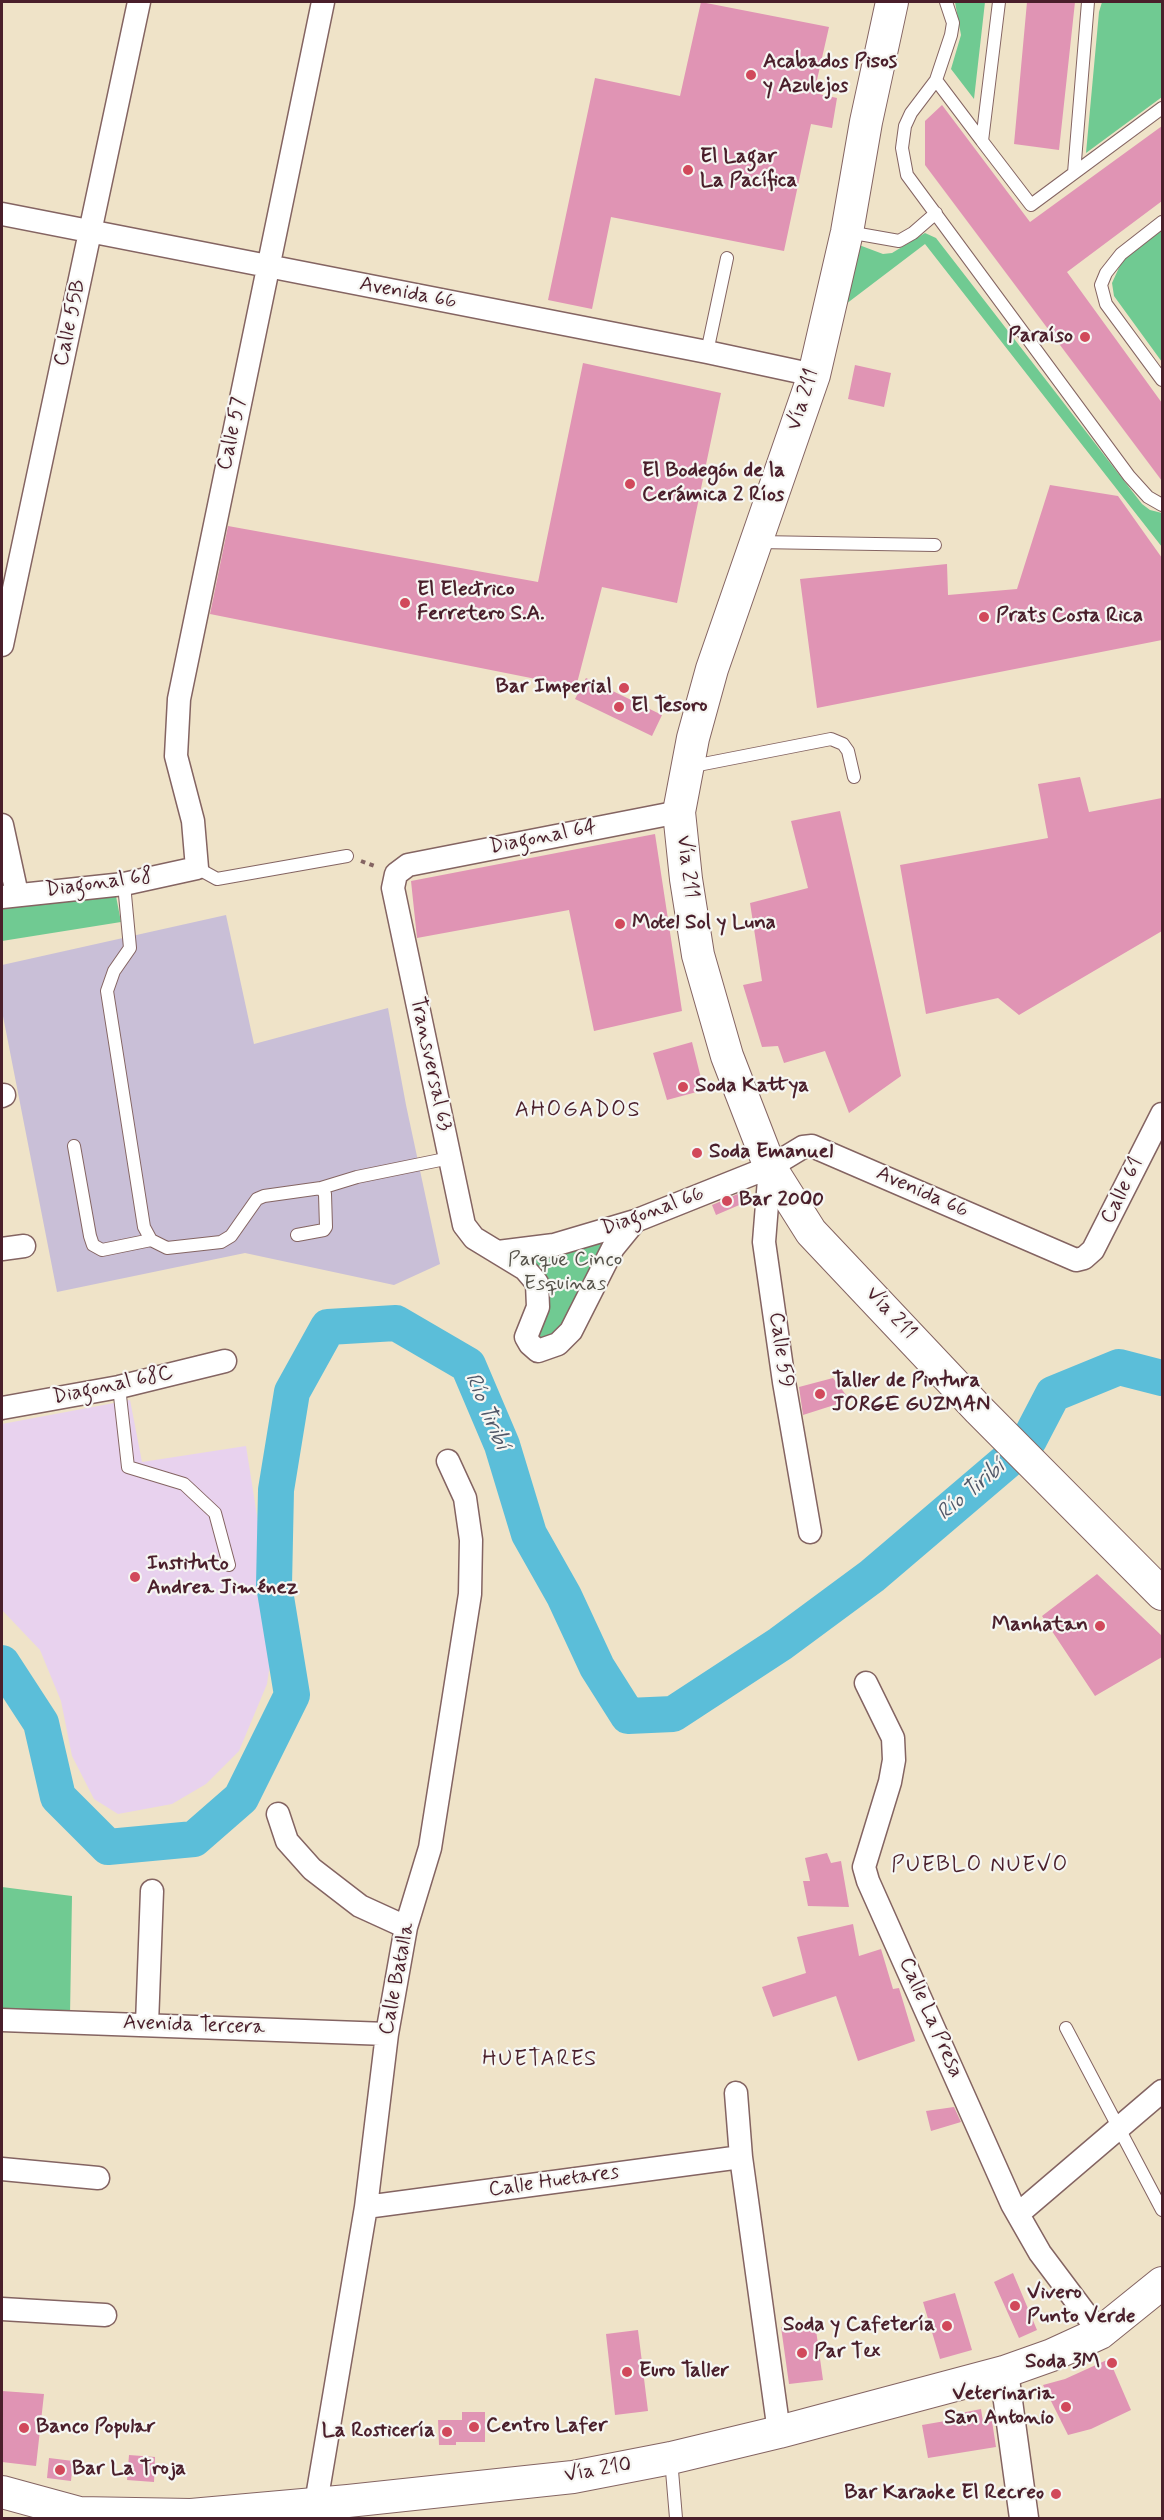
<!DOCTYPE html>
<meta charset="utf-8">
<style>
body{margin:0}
#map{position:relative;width:1164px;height:2520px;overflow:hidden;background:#efe3c8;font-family:Mynerve,sans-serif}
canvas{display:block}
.frame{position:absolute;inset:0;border:3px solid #4a1f2b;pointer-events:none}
</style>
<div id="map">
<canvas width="1164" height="2520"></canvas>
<div class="frame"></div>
</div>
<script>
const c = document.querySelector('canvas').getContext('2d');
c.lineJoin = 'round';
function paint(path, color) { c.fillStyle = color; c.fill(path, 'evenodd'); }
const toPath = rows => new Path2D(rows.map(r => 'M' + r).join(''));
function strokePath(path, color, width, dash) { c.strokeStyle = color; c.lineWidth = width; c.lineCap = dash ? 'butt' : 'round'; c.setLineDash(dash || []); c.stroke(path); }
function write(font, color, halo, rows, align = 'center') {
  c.font = font + ' Mynerve,sans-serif'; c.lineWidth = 4.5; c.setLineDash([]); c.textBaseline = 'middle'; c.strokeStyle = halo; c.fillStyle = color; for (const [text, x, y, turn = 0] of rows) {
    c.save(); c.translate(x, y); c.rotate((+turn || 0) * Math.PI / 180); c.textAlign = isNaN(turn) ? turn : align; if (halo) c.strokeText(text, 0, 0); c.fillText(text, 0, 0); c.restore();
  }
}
paint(toPath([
 [130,1400,142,1462,246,1446,275,1630,267,1684,239,1751,206,1784,172,1804,118,1814,94,1799,72,1756,61,1701,40,1650,2,1610,2,1424]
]), '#e8d2ee');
paint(toPath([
 [226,915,254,1044,388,1008,406,1105,440,1264,394,1285,245,1253,57,1292,2,1011,2,965]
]), '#c9bfd7');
paint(toPath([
 [955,2,985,2,974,99,951,69,961,35],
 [1102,2,1162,2,1162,97,1086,153,1099,12],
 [1162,230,1162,362,1114,296,1112,283,1122,261],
 [925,233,936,238,1142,504,1150,510,1162,513,1162,547,925,244,846,304,859,245,883,254,892,253],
 [115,891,121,922,2,941,2,909],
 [615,1233,567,1329,538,1346,526,1257],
 [2,1887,72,1896,70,2016,2,2010]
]), '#70ca92');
strokePath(toPath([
 [1029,1440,1053,1394,1119,1367,1162,1378],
 [2,1663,41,1723,58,1797,108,1847,194,1839,241,1798,292,1695,274,1585,276,1490,292,1392,328,1327,396,1323,468,1365,502,1445,529,1534,564,1596,597,1667,628,1716,673,1714,780,1644,872,1576,1014,1455]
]), '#5bbed9', 36);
paint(toPath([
 [701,2,829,27,814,93,837,98,832,128,811,124,784,251,611,217,592,309,548,300,595,78,680,96],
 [1027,2,1075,2,1059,150,1014,144],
 [942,105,1030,222,1162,126,1162,201,1067,272,1162,403,1162,481,925,165,925,121],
 [583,363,721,393,677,603,602,587,576,687,210,614,228,526,538,582],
 [855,365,891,373,884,407,848,399],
 [1050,485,1118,496,1162,558,1162,640,817,708,800,579,947,564,948,595,1017,589],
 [586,678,662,715,652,736,575,699],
 [1080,777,1089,812,1162,798,1162,931,1019,1015,998,998,926,1014,900,865,1048,838,1038,784],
 [840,811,901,1076,849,1113,825,1051,784,1063,778,1046,762,1047,743,985,762,981,750,903,808,888,791,821],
 [655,834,682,1011,594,1031,569,910,417,938,411,881],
 [692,1042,704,1090,667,1100,653,1053],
 [740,1193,744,1203,716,1215,712,1205],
 [833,1378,850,1400,803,1415,799,1387],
 [1097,1574,1162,1636,1162,1657,1095,1696,1042,1616],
 [827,1853,831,1863,841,1861,849,1907,808,1906,803,1881,810,1881,805,1858],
 [853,1924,859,1956,881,1949,893,1989,899,1988,915,2041,858,2061,836,1996,773,2017,762,1987,806,1973,797,1937],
 [954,2107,961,2122,931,2131,926,2111],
 [1013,2273,1037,2330,1019,2338,994,2282],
 [955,2293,972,2350,940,2359,923,2302],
 [815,2323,823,2380,789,2384,781,2327],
 [638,2330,648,2411,615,2415,606,2334],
 [1109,2359,1131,2410,1091,2429,1068,2435,1043,2385,1065,2379],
 [2,2391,44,2394,36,2466,2,2462],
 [981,2409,983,2422,992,2421,996,2447,928,2458,922,2425,951,2420,951,2415],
 [462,2412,485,2412,485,2442,456,2442,456,2445,439,2445,438,2420,462,2420],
 [129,2455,155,2457,154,2482,127,2480],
 [49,2458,73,2461,71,2481,47,2478]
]), '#e094b4');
const service = toPath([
 [946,2,953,23,951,35,936,80,911,113,905,126,902,148,907,175,1129,476,1148,497,1162,505],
 [999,2,982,141,1031,205,1162,108],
 [936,80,982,141],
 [1074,173,1088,2],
 [1162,222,1121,254,1106,273,1101,285,1106,304,1162,380],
 [848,232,899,241,913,233,936,213],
 [707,352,727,258],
 [758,542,935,545],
 [688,767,831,739,843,744,848,751,854,777],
 [197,868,217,879,347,856],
 [124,884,130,948,114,971,107,991,144,1227,151,1240,167,1248,221,1242,231,1236,257,1199,264,1196,321,1188,325,1194,326,1227,324,1230,297,1235],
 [74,1146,90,1236,93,1245,102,1250,151,1240],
 [321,1188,357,1177,450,1158],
 [119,1387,128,1467,184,1484,215,1513,229,1565],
 [1066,2028,1162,2210],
 [671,2459,676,2518]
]);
const minor = toPath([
 [2,214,707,352,814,375],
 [2,645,139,2],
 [2,825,17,894],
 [2,897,124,884,197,868,193,821,176,756,179,699,323,2],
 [2,1096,4,1095],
 [770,1167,764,1242,784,1382,810,1532],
 [635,1221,613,1248,571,1331,558,1344,538,1351,530,1344,526,1337,538,1307,537,1283,525,1269,474,1238,464,1225,393,888,396,874,408,865,679,812],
 [2,1249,24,1246],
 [498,1252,554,1245,635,1221,770,1167,803,1147,812,1146,1076,1260,1084,1258,1093,1250,1162,1114],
 [2,1408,119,1387,225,1361],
 [866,1683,893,1738,894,1760,890,1782,864,1867,868,1881,1012,2204,1040,2253,1100,2333],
 [278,1814,287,1841,312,1869,360,1906,406,1927],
 [2,2020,387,2034],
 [147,2024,152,1891],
 [736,2093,741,2157,779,2432],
 [2,2169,98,2178],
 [366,2207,741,2157],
 [1018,2214,1162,2091],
 [2,2309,105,2315],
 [316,2503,366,2207,387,2034,406,1927,430,1848,470,1594,471,1540,465,1498,448,1461]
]);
const tertiary = toPath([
 [1004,2372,1024,2518]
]);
const secondary = toPath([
 [892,2,866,122,847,232,814,375,712,669,693,738,679,812,686,879,698,955,727,1056,770,1167,811,1232,979,1410,1162,1594],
 [2,2492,79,2513,191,2515,348,2501,573,2477,671,2458,779,2432,1004,2372,1052,2355,1100,2333,1162,2283]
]);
strokePath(service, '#846462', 14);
strokePath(minor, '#846462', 25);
strokePath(tertiary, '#846462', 31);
strokePath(secondary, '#846462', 34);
strokePath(toPath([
 [361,861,377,867]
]), '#846462', 4, [4.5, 4.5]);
strokePath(service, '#fff', 12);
strokePath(minor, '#fff', 22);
strokePath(tertiary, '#fff', 28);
strokePath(secondary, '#fff', 32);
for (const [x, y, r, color] of [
 [751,75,6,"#d1495b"],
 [688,170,6,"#d1495b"],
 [1085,337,6,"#d1495b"],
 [630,484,6,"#d1495b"],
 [405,603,6,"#d1495b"],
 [984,617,6,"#d1495b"],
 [624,688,6,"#d1495b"],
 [619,707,6,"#d1495b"],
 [620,924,6,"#d1495b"],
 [683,1087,6,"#d1495b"],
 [697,1153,6,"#d1495b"],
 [727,1201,6,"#d1495b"],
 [820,1394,6,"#d1495b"],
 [135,1577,6,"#d1495b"],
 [1100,1626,6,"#d1495b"],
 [1015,2306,6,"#d1495b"],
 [947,2326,6,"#d1495b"],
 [802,2353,6,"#d1495b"],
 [1112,2363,6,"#d1495b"],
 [627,2372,6,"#d1495b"],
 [1066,2407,6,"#d1495b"],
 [474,2427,6,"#d1495b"],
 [24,2428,6,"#d1495b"],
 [447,2432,6,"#d1495b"],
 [60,2470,6,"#d1495b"],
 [1056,2494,6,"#d1495b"]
]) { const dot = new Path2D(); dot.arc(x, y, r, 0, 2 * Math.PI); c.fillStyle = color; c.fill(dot); strokePath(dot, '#f6f6f2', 2); }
write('bold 21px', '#4a1f2b', '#f6f6f2', [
 ["Acabados Pisos",763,63],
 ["y Azulejos",763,87],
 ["El Lagar",700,158],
 ["La Pacífica",700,182],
 ["Paraíso",1073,337,"right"],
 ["El Bodegón de la",642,472],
 ["Cerámica 2 Ríos",642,496],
 ["El Electrico",417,591],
 ["Ferretero S.A.",417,615],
 ["Prats Costa Rica",996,617],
 ["Bar Imperial",612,688,"right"],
 ["El Tesoro",631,707],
 ["Motel Sol y Luna",632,924],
 ["Soda Kattya",695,1087],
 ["Soda Emanuel",709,1153],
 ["Bar 2000",739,1201],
 ["Taller de Pintura",832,1382],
 ["JORGE GUZMAN",832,1406],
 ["Instituto",147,1565],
 ["Andrea Jiménez",147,1589],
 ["Manhatan",1088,1626,"right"],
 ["Vivero",1027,2294],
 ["Punto Verde",1027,2318],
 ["Soda y Cafetería",935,2326,"right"],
 ["Par Tex",814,2353],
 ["Soda 3M",1100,2363,"right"],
 ["Euro Taller",639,2372],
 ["Veterinaria",1054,2395,"right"],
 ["San Antonio",1054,2419,"right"],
 ["Centro Lafer",486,2427],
 ["Banco Popular",36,2428],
 ["La Rosticería",435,2432,"right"],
 ["Bar La Troja",72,2470],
 ["Bar Karaoke El Recreo",1044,2494,"right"]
], 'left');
write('21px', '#4a1f2b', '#f6f6f2', [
 ["Avenida 66",408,294,11],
 ["Calle 55B",71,323,-78],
 ["Vía 211",804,400,-72],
 ["Calle 57",233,434,-78],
 ["Diagonal 64",543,838,-11],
 ["Vía 211",686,867,83],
 ["Diagonal 68",99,884,-8],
 ["Transversal 63",430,1064,78],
 ["Calle 61",1123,1191,-64],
 ["Avenida 66",922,1193,24],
 ["Diagonal 66",653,1212,-20],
 ["Vía 211",890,1314,47],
 ["Calle 59",780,1350,82],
 ["Diagonal 68C",113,1386,-12],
 ["Calle Batalla",398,1979,-79],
 ["Calle La Presa",930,2018,66],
 ["Avenida Tercera",194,2026,2],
 ["Calle Huetares",554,2182,-8],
 ["Vía 210",598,2471,-10]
]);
write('21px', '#55524a', '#f6f6f2', [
 ["Parque Cinco",565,1261],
 ["Esquinas",565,1285]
]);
c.letterSpacing = '1.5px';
write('22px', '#4a1f2b', '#f6f6f2', [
 ["AHOGADOS",578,1111],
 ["PUEBLO NUEVO",980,1866],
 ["HUETARES",540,2060]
]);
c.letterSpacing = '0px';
write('italic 22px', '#505768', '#f6f6f2', [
 ["Río Tiribí",486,1412,67],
 ["Río Tiribí",972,1491,-40]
]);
</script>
